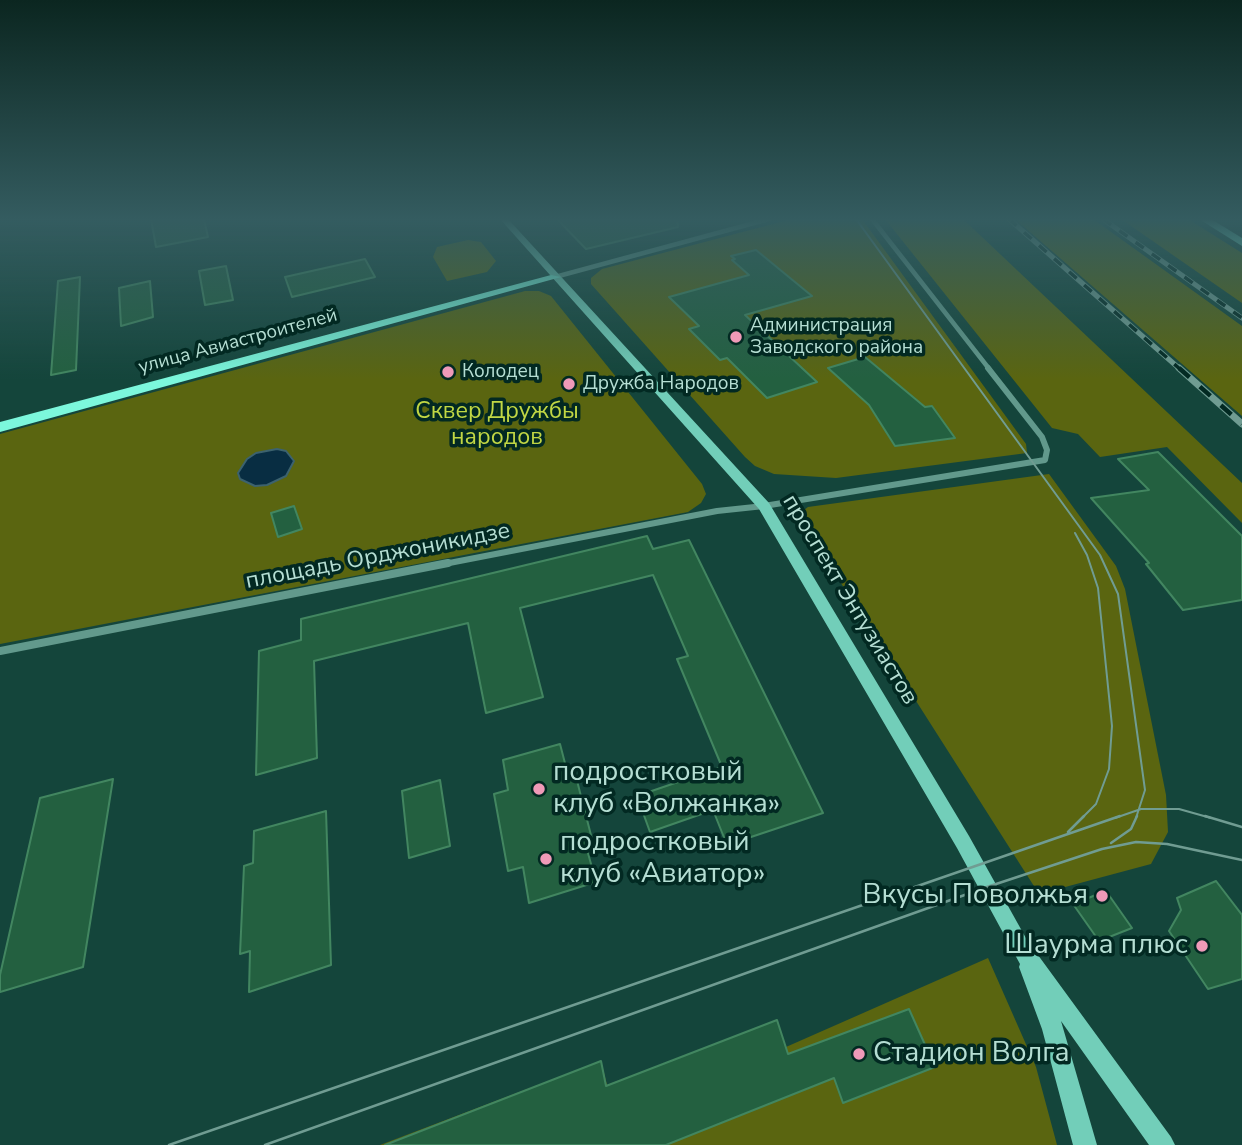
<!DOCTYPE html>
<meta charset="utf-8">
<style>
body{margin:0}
canvas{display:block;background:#14453b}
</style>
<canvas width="1242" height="1145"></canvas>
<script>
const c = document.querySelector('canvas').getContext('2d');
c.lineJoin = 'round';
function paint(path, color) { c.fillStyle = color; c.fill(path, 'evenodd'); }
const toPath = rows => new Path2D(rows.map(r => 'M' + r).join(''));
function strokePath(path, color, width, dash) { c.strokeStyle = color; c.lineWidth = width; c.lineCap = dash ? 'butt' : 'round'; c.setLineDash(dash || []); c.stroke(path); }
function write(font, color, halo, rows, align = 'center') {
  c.font = font + ' "Nunito Sans",sans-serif'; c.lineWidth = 7; c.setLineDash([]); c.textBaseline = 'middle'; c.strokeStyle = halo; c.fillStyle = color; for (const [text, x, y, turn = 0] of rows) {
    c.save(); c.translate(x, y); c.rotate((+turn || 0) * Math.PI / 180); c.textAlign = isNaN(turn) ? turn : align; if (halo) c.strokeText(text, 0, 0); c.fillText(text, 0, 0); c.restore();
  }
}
paint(toPath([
 [792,219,862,219,1026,444,1027,453,836,478,774,474,755,466,745,457,591,284,591,278,602,269],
 [885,219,963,219,1242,483,1242,523,1167,447,1100,457,1078,434,1052,428],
 [1015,219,1093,219,1242,326,1242,416],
 [1121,219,1188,219,1242,253,1242,303],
 [468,240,481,242,496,261,487,272,447,281,433,257,437,247],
 [525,291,539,291,551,296,702,484,706,494,701,503,688,512,0,644,0,434],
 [1049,474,1116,566,1125,589,1166,795,1168,832,1151,864,1039,894,804,525,800,513,808,507],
 [988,958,1036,1067,1057,1145,380,1145,601,1061,607,1085,777,1020,786,1047]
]), '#5a6510');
const water = toPath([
 [277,449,286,451,294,461,286,476,267,485,255,486,240,479,238,473,247,459,256,453,277,449]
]);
paint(water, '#082d42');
strokePath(water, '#3c626e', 2);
const building = toPath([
 [151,219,204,219,208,237,156,247,151,219],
 [557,219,677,219,678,227,586,249,557,219],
 [756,250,812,296,745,315,817,382,767,398,727,358,720,360,689,329,699,326,669,297,749,275,732,260,735,259,731,256,756,250],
 [365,259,375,277,292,297,285,277,365,259],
 [226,266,233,300,205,305,199,271,226,266],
 [80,277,76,370,51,375,58,281,80,277],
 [150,281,153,317,121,326,119,288,150,281],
 [865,357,925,407,932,406,955,438,895,446,869,405,828,368,865,357],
 [1158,452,1242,536,1242,600,1183,610,1146,564,1149,563,1091,498,1149,490,1118,459,1158,452],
 [294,506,302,529,278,537,271,513,294,506],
 [647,536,653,549,689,540,823,813,727,845,713,810,650,832,637,796,722,767,677,659,688,656,653,575,520,608,543,697,486,713,468,623,314,661,317,758,256,775,259,651,301,640,301,619,647,536],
 [560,744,567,771,574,769,593,843,586,846,596,882,529,903,523,867,508,871,494,794,508,790,503,760,560,744],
 [113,779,83,967,0,992,0,975,40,798,113,779],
 [440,780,450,846,409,858,402,791,440,780],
 [326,811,331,965,249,992,250,951,240,954,244,866,253,863,254,831,326,811],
 [1216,881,1242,915,1242,979,1208,989,1169,931,1181,910,1177,898,1216,881],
 [1106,891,1132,928,1099,941,1073,904,1106,891],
 [909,1009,935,1067,843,1103,834,1078,666,1145,385,1145,601,1061,606,1086,777,1020,788,1054,909,1009]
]);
paint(building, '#236040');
strokePath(building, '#428660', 2);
strokePath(toPath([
 [872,219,990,370],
 [555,277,769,219]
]), '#62998c', 4.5);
strokePath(toPath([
 [439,565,717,511,764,506,1045,460,1047,450,1042,437,988,368]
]), '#62998c', 6);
strokePath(toPath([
 [0,651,448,563]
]), '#62998c', 8);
paint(toPath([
 [500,219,508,219,769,503,969,836,1027,940,1171,1137,1175,1145,1149,1145,1061,1021,1097,1145,1073,1145,1042,1029,1019,967,1020,964,957,848,759,509,500,219]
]), '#72ceb9');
paint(toPath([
 [1199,219,1211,219,1242,238,1242,246,1199,219],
 [551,275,561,277,0,432,0,422,551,275]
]), '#7cf7dc');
strokePath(toPath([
 [856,219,1100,555,1118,594,1145,790,1136,818],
 [1075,533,1087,555,1098,588,1112,726,1109,769,1096,804,1082,818],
 [1115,818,1141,809,1179,809,1211,818]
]), '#709c92', 2);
strokePath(toPath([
 [1205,816,1242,827],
 [1068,832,1084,816],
 [1111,843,1131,829,1137,816],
 [169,1145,1120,816],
 [265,1145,987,887,1102,849,1136,842,1167,844,1242,860]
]), '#709c92', 2.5);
const railFar1 = toPath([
 [1009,219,1181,370],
 [1103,219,1242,318]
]);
const rail = toPath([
 [1179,368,1242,424]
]);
strokePath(railFar1, '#709c92', 5);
strokePath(rail, '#709c92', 7);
strokePath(railFar1, '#022922', 3.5, [10]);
strokePath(rail, '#022922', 4.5, [14]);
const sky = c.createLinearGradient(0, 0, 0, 379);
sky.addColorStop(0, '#0b2620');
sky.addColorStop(0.58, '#345c60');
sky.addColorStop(1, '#345c6000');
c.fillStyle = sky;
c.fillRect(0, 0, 1242, 379);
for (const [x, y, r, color] of [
 [736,337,7,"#ef9ab8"],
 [448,372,7,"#ef9ab8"],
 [569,384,7,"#ef9ab8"],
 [539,789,7,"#ef9ab8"],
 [546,859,7,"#ef9ab8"],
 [1102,896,7,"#ef9ab8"],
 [1202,946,7,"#ef9ab8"],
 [859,1054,7,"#ef9ab8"]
]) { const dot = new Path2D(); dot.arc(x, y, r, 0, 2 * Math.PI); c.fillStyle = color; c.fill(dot); strokePath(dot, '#022922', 2.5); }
write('19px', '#b5ded3', '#022922', [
 ["Администрация",750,326],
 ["Заводского района",750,348],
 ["Колодец",462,372],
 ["Дружба Народов",583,384]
], 'left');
write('19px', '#b5ded3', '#022922', [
 ["улица Авиастроителей",238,342,-15]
]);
write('23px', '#c1d744', '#022922', [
 ["Сквер Дружбы",497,412],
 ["народов",497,438]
]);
write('23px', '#b5ded3', '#022922', [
 ["площадь Орджоникидзе",378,557,-11],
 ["проспект Энтузиастов",849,600,59]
]);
write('28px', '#b5ded3', '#022922', [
 ["подростковый",553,773],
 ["клуб «Волжанка»",553,805],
 ["подростковый",560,843],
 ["клуб «Авиатор»",560,875],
 ["Вкусы Поволжья",1088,896,"right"],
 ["Шаурма плюс",1188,946,"right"],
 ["Стадион Волга",873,1054]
], 'left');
</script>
